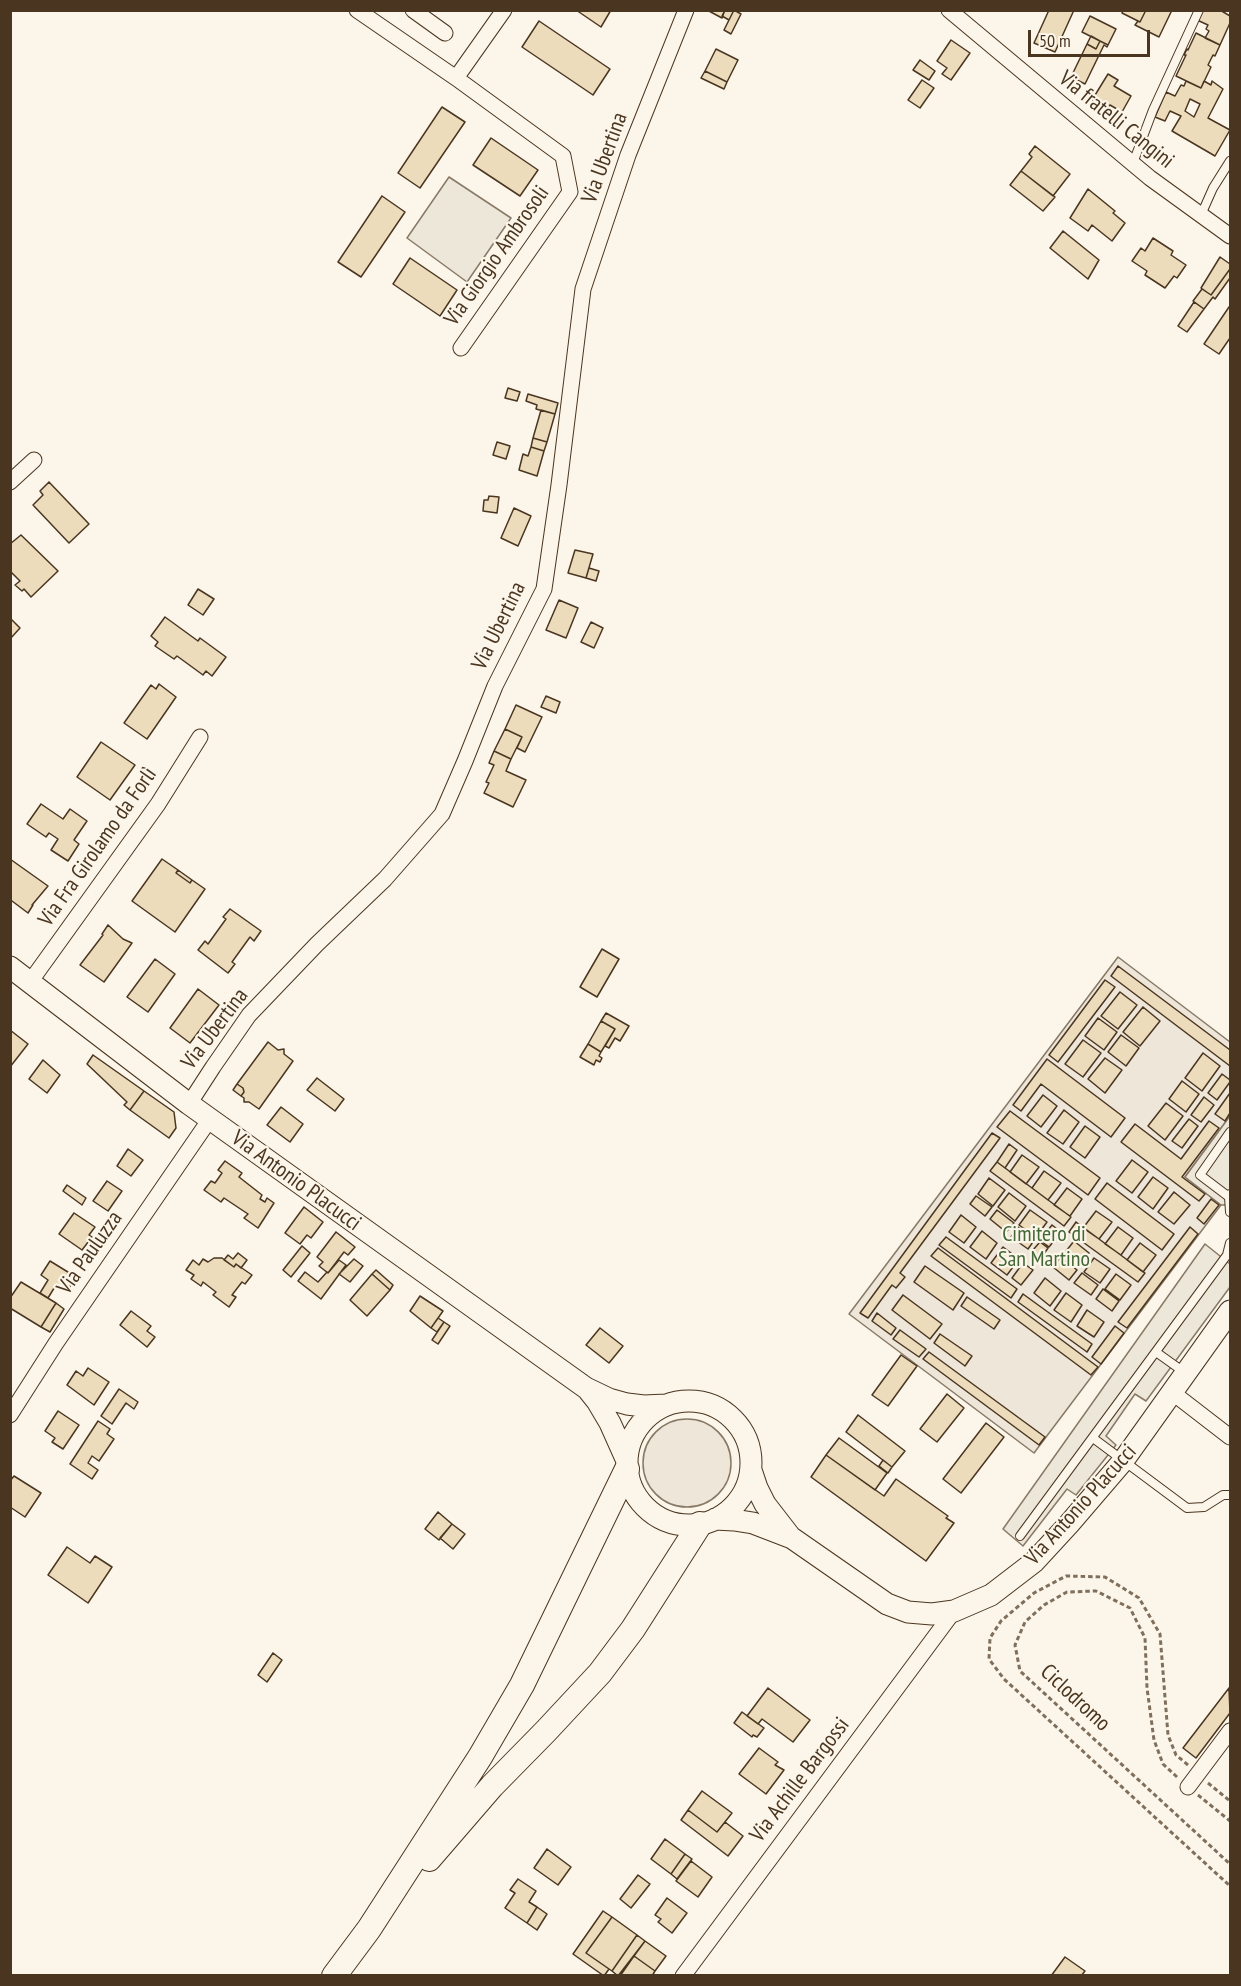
<!DOCTYPE html>
<meta charset="utf-8">
<style>
body{margin:0}
#map{position:relative;width:1241px;height:1986px;overflow:hidden;background:#fbf6e9;font-family:"PT Sans Narrow",sans-serif}
canvas{display:block}
.frame{position:absolute;inset:0;border:12px solid #4a3520;pointer-events:none}
.scale{position:absolute;left:1028px;top:30px;width:122px;height:27px;box-sizing:border-box;border:3px solid #4a3520;border-top:0;padding-left:8px;font-size:18px;line-height:21px;white-space:nowrap;color:#4a3520;-webkit-text-stroke:4px #fbf6e9;paint-order:stroke}
</style>
<div id="map">
<canvas width="1241" height="1986"></canvas>
<div class="frame"></div>
<div class="scale">50 m</div>
</div>
<script>
const c = document.querySelector('canvas').getContext('2d');
c.lineJoin = 'round';
function paint(path, color) { c.fillStyle = color; c.fill(path, 'evenodd'); }
const toPath = rows => new Path2D(rows.map(r => 'M' + r).join(''));
function strokePath(path, color, width, dash) { c.strokeStyle = color; c.lineWidth = width; c.lineCap = dash ? 'butt' : 'round'; c.setLineDash(dash || []); c.stroke(path); }
function write(font, color, halo, rows, align = 'center') {
  c.font = font + ' "PT Sans Narrow",sans-serif'; c.lineWidth = 4.5; c.setLineDash([]); c.textBaseline = 'middle'; c.strokeStyle = halo; c.fillStyle = color; for (const [text, x, y, turn = 0] of rows) {
    c.save(); c.translate(x, y); c.rotate((+turn || 0) * Math.PI / 180); c.textAlign = isNaN(turn) ? turn : align; if (halo) c.strokeText(text, 0, 0); c.fillText(text, 0, 0); c.restore();
  }
}
const green = toPath([
 [1118,957,1230,1042,1230,1116,1185,1177,1221,1205,1034,1453,849,1314,1118,957],
 '643 1463a44 44 0 1 1 88 0a44 44 0 1 1-88 0Z'
]);
paint(green, '#ede6d9');
strokePath(green, '#887966', 1.5);
const parking = toPath([
 [449,177,511,218,467,282,407,238,449,177],
 [1230,1116,1230,1205,1221,1205,1185,1177,1230,1116],
 [1205,1244,1230,1264,1230,1287,1146,1401,1135,1394,1106,1436,1116,1445,1076,1495,1067,1489,1023,1546,1003,1529,1205,1244]
]);
paint(parking, '#ede7d9');
strokePath(parking, '#887966', 1.5);
const building = toPath([
 [576,10,611,10,601,27,576,10],
 [707,10,725,10,722,18,707,10],
 [725,10,734,10,729,20,722,16,725,10],
 [734,10,741,14,731,34,724,30,734,10],
 [1049,10,1074,10,1055,52,1034,43,1049,10],
 [1123,10,1146,10,1140,22,1122,13,1123,10],
 [1146,10,1172,10,1159,37,1135,25,1138,21,1140,22,1146,10],
 [1201,10,1220,10,1230,16,1230,23,1220,45,1205,38,1209,31,1206,29,1208,25,1197,20,1201,10],
 [1090,16,1116,29,1108,45,1082,32,1090,16],
 [539,21,610,69,593,95,522,47,539,21],
 [1196,33,1220,45,1215,56,1213,55,1208,65,1211,67,1201,88,1176,76,1186,55,1184,55,1187,49,1188,50,1196,33],
 [1091,36,1100,41,1096,49,1087,44,1091,36],
 [951,40,970,53,951,80,942,74,947,68,937,61,951,40],
 [1100,41,1108,45,1107,47,1104,45,1085,84,1071,77,1087,44,1096,49,1100,41],
 [716,49,738,60,727,82,705,71,716,49],
 [920,60,935,71,929,80,913,70,920,60],
 [705,71,727,82,724,89,701,78,705,71],
 [1108,74,1118,80,1114,86,1131,96,1122,112,1110,105,1107,109,1092,100,1108,74],
 [922,80,934,88,920,108,908,100,922,80],
 [1186,81,1201,88,1204,81,1211,85,1212,81,1223,89,1208,118,1230,130,1215,156,1172,131,1181,116,1170,111,1165,121,1155,117,1166,92,1175,96,1181,85,1184,86,1186,81],
 [1190,99,1200,104,1194,117,1185,111,1190,99],
 [442,107,465,122,420,188,398,173,442,107],
 [491,138,538,170,520,196,473,165,491,138],
 [1035,146,1070,174,1053,196,1021,171,1032,157,1029,154,1035,146],
 [1021,171,1055,197,1043,211,1010,185,1021,171],
 [1088,189,1115,211,1113,213,1125,223,1112,241,1092,225,1088,231,1070,218,1088,189],
 [382,196,405,212,361,277,338,262,382,196],
 [1063,231,1099,260,1088,279,1050,248,1063,231],
 [1153,238,1173,251,1171,255,1186,265,1177,278,1174,276,1165,288,1145,275,1147,271,1132,261,1141,248,1145,251,1153,238],
 [1220,257,1230,264,1230,269,1211,295,1201,288,1220,257],
 [410,258,457,290,440,316,393,284,410,258],
 [1230,269,1230,278,1215,299,1213,297,1204,309,1193,301,1202,289,1211,295,1230,269],
 [1194,302,1204,309,1187,332,1178,326,1194,302],
 [1229,307,1230,308,1230,338,1219,354,1204,344,1229,307],
 [508,388,520,392,517,401,505,398,508,388],
 [528,394,558,403,555,414,536,409,537,405,526,401,528,394],
 [541,410,555,414,547,442,533,438,541,410],
 [533,438,547,442,544,451,531,447,533,438],
 [497,442,510,446,506,459,493,455,497,442],
 [531,447,544,451,537,476,519,470,523,454,528,456,531,447],
 [49,482,89,524,69,543,33,505,43,495,40,491,49,482],
 [489,496,499,497,497,513,483,511,484,500,488,500,489,496],
 [514,508,531,516,518,546,501,538,514,508],
 [21,535,58,571,31,597,24,589,22,591,15,585,20,581,10,571,10,544,21,535],
 [575,550,593,554,586,578,568,573,575,550],
 [589,568,599,571,596,581,586,578,589,568],
 [198,589,214,599,203,615,188,605,198,589],
 [559,600,578,608,566,638,546,630,559,600],
 [165,617,198,641,200,638,226,657,212,676,206,671,203,675,177,656,174,659,155,646,158,642,151,636,165,617],
 [10,618,20,628,10,639,10,618],
 [591,622,603,628,594,648,581,642,591,622],
 [159,684,176,697,147,739,124,723,151,685,156,689,159,684],
 [546,696,560,702,556,713,541,707,546,696],
 [516,705,542,717,525,752,517,748,522,737,505,729,516,705],
 [505,729,522,737,511,759,494,751,505,729],
 [101,742,135,765,110,800,77,777,101,742],
 [494,751,511,759,506,771,526,780,513,807,484,793,489,783,486,782,494,765,489,763,494,751],
 [41,804,63,819,70,809,87,821,74,840,79,844,68,861,51,850,58,839,49,833,46,837,27,824,41,804],
 [10,859,48,886,32,905,33,905,28,913,12,901,10,903,10,859],
 [162,859,178,870,176,873,190,883,192,880,205,889,175,932,132,901,162,859],
 [178,870,192,880,190,883,176,873,178,870],
 [230,909,261,931,254,941,250,937,232,962,235,964,228,973,198,950,205,941,208,944,226,919,223,917,230,909],
 [108,925,123,939,132,943,104,982,80,965,103,935,102,934,108,925],
 [602,949,619,959,597,997,580,987,602,949],
 [155,959,175,974,148,1012,127,997,155,959],
 [1118,966,1230,1050,1230,1066,1111,976,1118,966],
 [1105,980,1115,987,1058,1062,1049,1055,1105,980],
 [198,989,219,1005,190,1043,170,1028,198,989],
 [1120,992,1137,1005,1118,1029,1101,1016,1120,992],
 [1143,1007,1160,1021,1140,1046,1123,1032,1143,1007],
 [606,1013,629,1026,620,1041,615,1038,609,1048,605,1046,615,1029,601,1021,606,1013],
 [1098,1018,1117,1032,1104,1050,1085,1036,1098,1018],
 [601,1021,615,1029,601,1052,588,1044,601,1021],
 [10,1030,28,1044,10,1067,10,1030],
 [1121,1035,1139,1048,1126,1066,1108,1052,1121,1035],
 [1083,1040,1101,1053,1083,1077,1065,1064,1083,1040],
 [268,1042,278,1050,284,1049,284,1054,293,1061,259,1109,249,1102,244,1102,244,1098,241,1096,244,1092,243,1088,237,1084,268,1042],
 [588,1044,601,1052,599,1056,602,1058,600,1062,596,1060,594,1065,580,1057,588,1044],
 [1203,1053,1220,1066,1202,1091,1185,1078,1203,1053],
 [93,1055,144,1091,130,1110,124,1105,127,1102,87,1064,93,1055],
 [1105,1058,1122,1070,1105,1093,1088,1079,1105,1058],
 [1047,1059,1125,1118,1111,1137,1041,1084,1021,1111,1013,1105,1047,1059],
 [43,1060,60,1075,47,1093,29,1079,43,1060],
 [1222,1074,1230,1080,1230,1082,1217,1100,1208,1093,1222,1074],
 [317,1078,344,1099,335,1111,307,1090,317,1078],
 [1182,1081,1199,1094,1186,1112,1169,1099,1182,1081],
 [237,1084,243,1088,244,1092,241,1096,233,1090,237,1084],
 [144,1091,174,1112,176,1128,169,1138,130,1110,144,1091],
 [1230,1093,1230,1113,1225,1121,1215,1114,1230,1093],
 [1043,1095,1057,1106,1041,1127,1027,1116,1043,1095],
 [1204,1097,1214,1105,1201,1122,1191,1115,1204,1097],
 [1166,1103,1183,1116,1165,1140,1148,1126,1166,1103],
 [281,1107,303,1124,290,1142,267,1125,281,1107],
 [1064,1110,1079,1122,1063,1144,1047,1133,1064,1110],
 [1010,1111,1100,1178,1088,1195,997,1127,1010,1111],
 [1189,1119,1198,1126,1182,1148,1172,1141,1189,1119],
 [1209,1121,1219,1128,1182,1177,1205,1194,1199,1201,1121,1142,1135,1124,1181,1159,1209,1121],
 [1085,1126,1100,1137,1085,1158,1070,1147,1085,1126],
 [992,1133,1000,1138,900,1273,905,1277,896,1288,892,1285,868,1318,860,1313,992,1133],
 [1009,1144,1017,1150,1005,1168,997,1162,1009,1144],
 [128,1149,143,1160,131,1176,117,1166,128,1149],
 [1022,1155,1039,1167,1026,1184,1010,1172,1022,1155],
 [1132,1160,1148,1172,1132,1193,1116,1181,1132,1160],
 [225,1161,242,1173,239,1177,262,1195,260,1199,265,1202,267,1198,274,1203,258,1228,244,1218,248,1214,224,1198,221,1202,204,1190,211,1181,215,1183,222,1173,218,1170,225,1161],
 [997,1162,1071,1217,1064,1226,990,1171,997,1162],
 [1044,1171,1061,1183,1048,1200,1032,1188,1044,1171],
 [1153,1177,1168,1188,1153,1209,1138,1197,1153,1177],
 [989,1178,1005,1190,993,1206,978,1194,989,1178],
 [107,1181,122,1191,108,1211,93,1201,107,1181],
 [1107,1183,1174,1234,1162,1250,1095,1199,1107,1183],
 [67,1185,86,1198,82,1205,63,1191,67,1185],
 [1067,1188,1082,1199,1070,1216,1054,1205,1067,1188],
 [1174,1192,1190,1205,1174,1224,1158,1212,1174,1192],
 [1009,1193,1026,1206,1015,1221,998,1207,1009,1193],
 [976,1196,992,1207,985,1216,970,1204,976,1196],
 [1211,1199,1219,1205,1204,1224,1197,1218,1211,1199],
 [304,1207,323,1222,311,1238,307,1235,300,1244,285,1233,304,1207],
 [997,1210,1014,1223,1006,1232,990,1219,997,1210],
 [1030,1210,1047,1222,1036,1237,1019,1225,1030,1210],
 [1096,1211,1112,1222,1099,1239,1083,1228,1096,1211],
 [74,1213,95,1227,89,1235,92,1237,82,1250,59,1234,74,1213],
 [961,1215,976,1227,964,1243,949,1232,961,1215],
 [1076,1222,1145,1273,1138,1282,1069,1232,1076,1222],
 [1052,1225,1061,1232,1049,1247,1040,1240,1052,1225],
 [1018,1227,1035,1239,1028,1249,1011,1237,1018,1227],
 [1118,1227,1133,1238,1121,1255,1105,1244,1118,1227],
 [1190,1227,1198,1234,1127,1328,1118,1322,1190,1227],
 [982,1231,997,1243,986,1259,970,1247,982,1231],
 [336,1232,355,1247,348,1255,344,1252,328,1273,319,1266,323,1262,317,1257,336,1232],
 [946,1237,1017,1289,1011,1298,939,1245,946,1237],
 [1074,1241,1089,1253,1079,1267,1063,1255,1074,1241],
 [1040,1242,1048,1248,1041,1258,1032,1251,1040,1242],
 [1140,1243,1156,1255,1143,1272,1127,1260,1140,1243],
 [302,1246,310,1253,291,1277,283,1270,302,1246],
 [1003,1247,1019,1259,1007,1275,991,1263,1003,1247],
 [938,1248,1098,1367,1091,1375,931,1256,938,1248],
 [238,1253,247,1260,241,1268,236,1264,234,1267,224,1260,228,1255,233,1259,238,1253],
 [1061,1257,1077,1270,1069,1280,1053,1267,1061,1257],
 [214,1258,222,1258,234,1267,236,1264,252,1275,245,1284,242,1282,232,1295,236,1297,229,1307,213,1295,216,1292,203,1282,201,1286,191,1279,194,1275,186,1270,193,1260,199,1265,203,1259,208,1262,214,1258],
 [1094,1258,1110,1269,1100,1283,1084,1272,1094,1258],
 [354,1259,363,1266,350,1282,339,1274,354,1259],
 [339,1260,346,1265,321,1299,298,1281,305,1272,318,1282,327,1272,328,1273,339,1260],
 [50,1261,76,1277,67,1291,56,1285,48,1298,40,1293,48,1280,41,1275,50,1261],
 [1023,1263,1033,1270,1021,1285,1012,1278,1023,1263],
 [925,1266,964,1293,953,1310,914,1282,925,1266],
 [376,1270,393,1285,390,1290,372,1274,376,1270],
 [1082,1273,1098,1285,1091,1295,1074,1283,1082,1273],
 [372,1274,390,1290,367,1316,350,1300,372,1274],
 [1116,1274,1131,1285,1120,1300,1105,1289,1116,1274],
 [1045,1278,1061,1291,1050,1306,1034,1293,1045,1278],
 [21,1282,56,1303,41,1327,10,1308,10,1298,21,1282],
 [1103,1289,1119,1301,1112,1311,1096,1299,1103,1289],
 [1066,1293,1082,1305,1071,1322,1054,1310,1066,1293],
 [1023,1294,1092,1344,1087,1352,1018,1302,1023,1294],
 [903,1295,942,1324,930,1339,892,1310,903,1295],
 [420,1296,443,1311,431,1328,410,1311,420,1296],
 [967,1297,1000,1320,994,1329,961,1306,967,1297],
 [56,1303,64,1309,50,1332,41,1327,56,1303],
 [1087,1310,1104,1322,1094,1337,1077,1326,1087,1310],
 [131,1311,151,1326,147,1331,155,1337,147,1347,120,1325,131,1311],
 [877,1313,896,1328,891,1335,872,1321,877,1313],
 [438,1318,444,1322,437,1332,431,1328,438,1318],
 [444,1322,450,1326,438,1344,432,1340,444,1322],
 [1115,1326,1124,1333,1101,1364,1092,1357,1115,1326],
 [600,1328,623,1346,609,1363,586,1345,600,1328],
 [900,1330,926,1349,919,1357,893,1339,900,1330],
 [940,1334,972,1356,965,1366,934,1343,940,1334],
 [929,1352,1045,1437,1039,1445,923,1359,929,1352],
 [901,1355,917,1366,888,1406,872,1395,901,1355],
 [88,1368,109,1382,94,1405,67,1385,76,1371,83,1376,88,1368],
 [119,1389,138,1402,134,1409,126,1403,112,1424,101,1416,119,1389],
 [947,1394,964,1408,937,1442,920,1429,947,1394],
 [58,1411,79,1425,63,1449,52,1442,55,1438,45,1431,58,1411],
 [858,1415,905,1451,892,1467,846,1432,858,1415],
 [98,1421,110,1429,107,1434,114,1439,99,1461,92,1456,88,1463,98,1470,92,1479,70,1464,98,1421],
 [986,1423,1004,1437,961,1493,943,1479,986,1423],
 [839,1438,887,1473,875,1490,826,1455,839,1438],
 [826,1455,884,1496,896,1479,948,1516,946,1518,954,1523,926,1561,811,1477,826,1455],
 [883,1460,892,1467,888,1473,879,1466,883,1460],
 [14,1476,41,1493,25,1517,10,1507,10,1481,14,1476],
 [438,1512,452,1524,439,1540,425,1529,438,1512],
 [452,1524,465,1534,453,1549,440,1538,452,1524],
 [67,1547,90,1563,95,1556,112,1567,88,1603,48,1575,67,1547],
 [273,1653,282,1660,267,1682,258,1675,273,1653],
 [768,1688,810,1720,793,1742,762,1719,758,1724,747,1716,768,1688],
 [1229,1688,1230,1713,1196,1758,1183,1748,1229,1688],
 [742,1712,764,1728,757,1737,753,1735,752,1737,734,1723,742,1712],
 [759,1748,778,1762,775,1765,784,1770,766,1794,739,1774,759,1748],
 [702,1791,732,1813,717,1832,688,1810,702,1791],
 [688,1810,717,1832,725,1822,743,1836,728,1856,681,1820,688,1810],
 [665,1839,685,1854,671,1874,651,1859,665,1839],
 [547,1849,571,1867,558,1885,534,1868,547,1849],
 [685,1854,692,1859,677,1879,671,1874,685,1854],
 [691,1861,712,1877,698,1897,676,1881,691,1861],
 [638,1875,650,1884,631,1908,620,1899,638,1875],
 [518,1879,536,1891,529,1902,537,1907,527,1923,505,1908,515,1893,510,1890,518,1879],
 [667,1898,687,1913,672,1933,658,1922,661,1919,655,1915,667,1898],
 [537,1907,547,1914,537,1930,527,1923,537,1907],
 [603,1911,612,1917,586,1953,609,1969,604,1976,573,1954,603,1911],
 [612,1917,637,1935,612,1971,586,1953,612,1917],
 [637,1935,645,1941,618,1976,612,1971,637,1935],
 [645,1941,666,1956,655,1971,634,1956,645,1941],
 [634,1956,655,1971,652,1976,620,1976,634,1956],
 [1065,1957,1085,1971,1081,1976,1051,1976,1065,1957]
]);
paint(building, '#ecdcbc');
strokePath(building, '#4a3520', 1.5);
const service = toPath([
 [1133,163,1153,110,1199,10],
 [1201,215,1213,188,1230,161],
 [1230,1194,1229,1197,1230,1212],
 [1229,1197,1200,1175,1230,1132],
 [1156,1352,1184,1372],
 [1093,1438,1187,1508,1204,1507,1223,1495,1230,1495],
 [1020,1536,1227,1255,1230,1243]
]);
const minor = toPath([
 [357,10,456,78,563,156,570,192,461,348],
 [413,10,445,33],
 [949,10,1150,178,1230,236],
 [456,78,504,10],
 [10,482,34,460],
 [30,982,158,804,200,737],
 [189,1104,213,1067,249,1015,317,944,385,879,442,814,465,761,495,686,544,589,559,485,583,289,628,155,686,10],
 [1173,1393,1230,1437],
 [10,1415,56,1343,210,1119],
 [1188,1787,1230,1731],
 [683,1976,954,1611]
]);
const secondary = toPath([
 [10,967,189,1104,586,1388,609,1399,627,1404,644,1406,666,1405],
 [589,1391,597,1401,610,1423,627,1461],
 '627 1463a62 62 0 1 1 124 0a62 62 0 1 1-124 0Z',
 [751,1470,757,1488,765,1504,789,1535],
 [715,1519,734,1520,753,1523,792,1538,887,1604,908,1612,932,1614,954,1611,991,1595,1034,1562,1069,1524,1123,1461,1230,1311]
]);
const trunk = toPath([
 [429,1859,492,1786,546,1731,600,1673,633,1629,700,1524],
 [334,1976,369,1929,480,1757,522,1685,627,1469]
]);
strokePath(service, '#4a3520', 10);
strokePath(minor, '#4a3520', 17);
strokePath(secondary, '#4a3520', 23);
strokePath(trunk, '#4a3520', 26);
strokePath(toPath([
 [1188,1765,1176,1755,1168,1735,1160,1634,1139,1598,1105,1577,1066,1576,1034,1593,1001,1621,990,1638,989,1659,1004,1679,1230,1886],
 [1177,1777,1163,1764,1154,1740,1147,1688,1145,1638,1130,1608,1096,1591,1067,1592,1044,1605,1025,1622,1015,1645,1020,1671,1230,1864],
 [1208,1783,1230,1801],
 [1198,1795,1230,1821]
]), '#7f6f5c', 3, [4.5, 3]);
strokePath(service, '#fbf6e9', 8);
strokePath(minor, '#fbf6e9', 15);
strokePath(secondary, '#fbf6e9', 21);
strokePath(trunk, '#fbf6e9', 24);
write('22px', '#4a3520', '#fbf6e9', [
 ["Via fratelli Cangini",1116,120,39],
 ["Via Ubertina",605,158,-70],
 ["Via Giorgio Ambrosoli",497,256,-55],
 ["Via Ubertina",499,626,-64],
 ["Via Fra Girolamo da Forlì",98,847,-55],
 ["Via Ubertina",215,1029,-53],
 ["Via Antonio Placucci",296,1181,36],
 ["Via Pauluzza",90,1253,-55],
 ["Via Antonio Placucci",1081,1505,-48],
 ["Ciclodromo",1075,1698,43],
 ["Via Achille Bargossi",800,1780,-53]
]);
write('22px', '#436837', '#fbf6e9', [
 ["Cimitero di",1044,1235],
 ["San Martino",1044,1260]
]);
</script>
